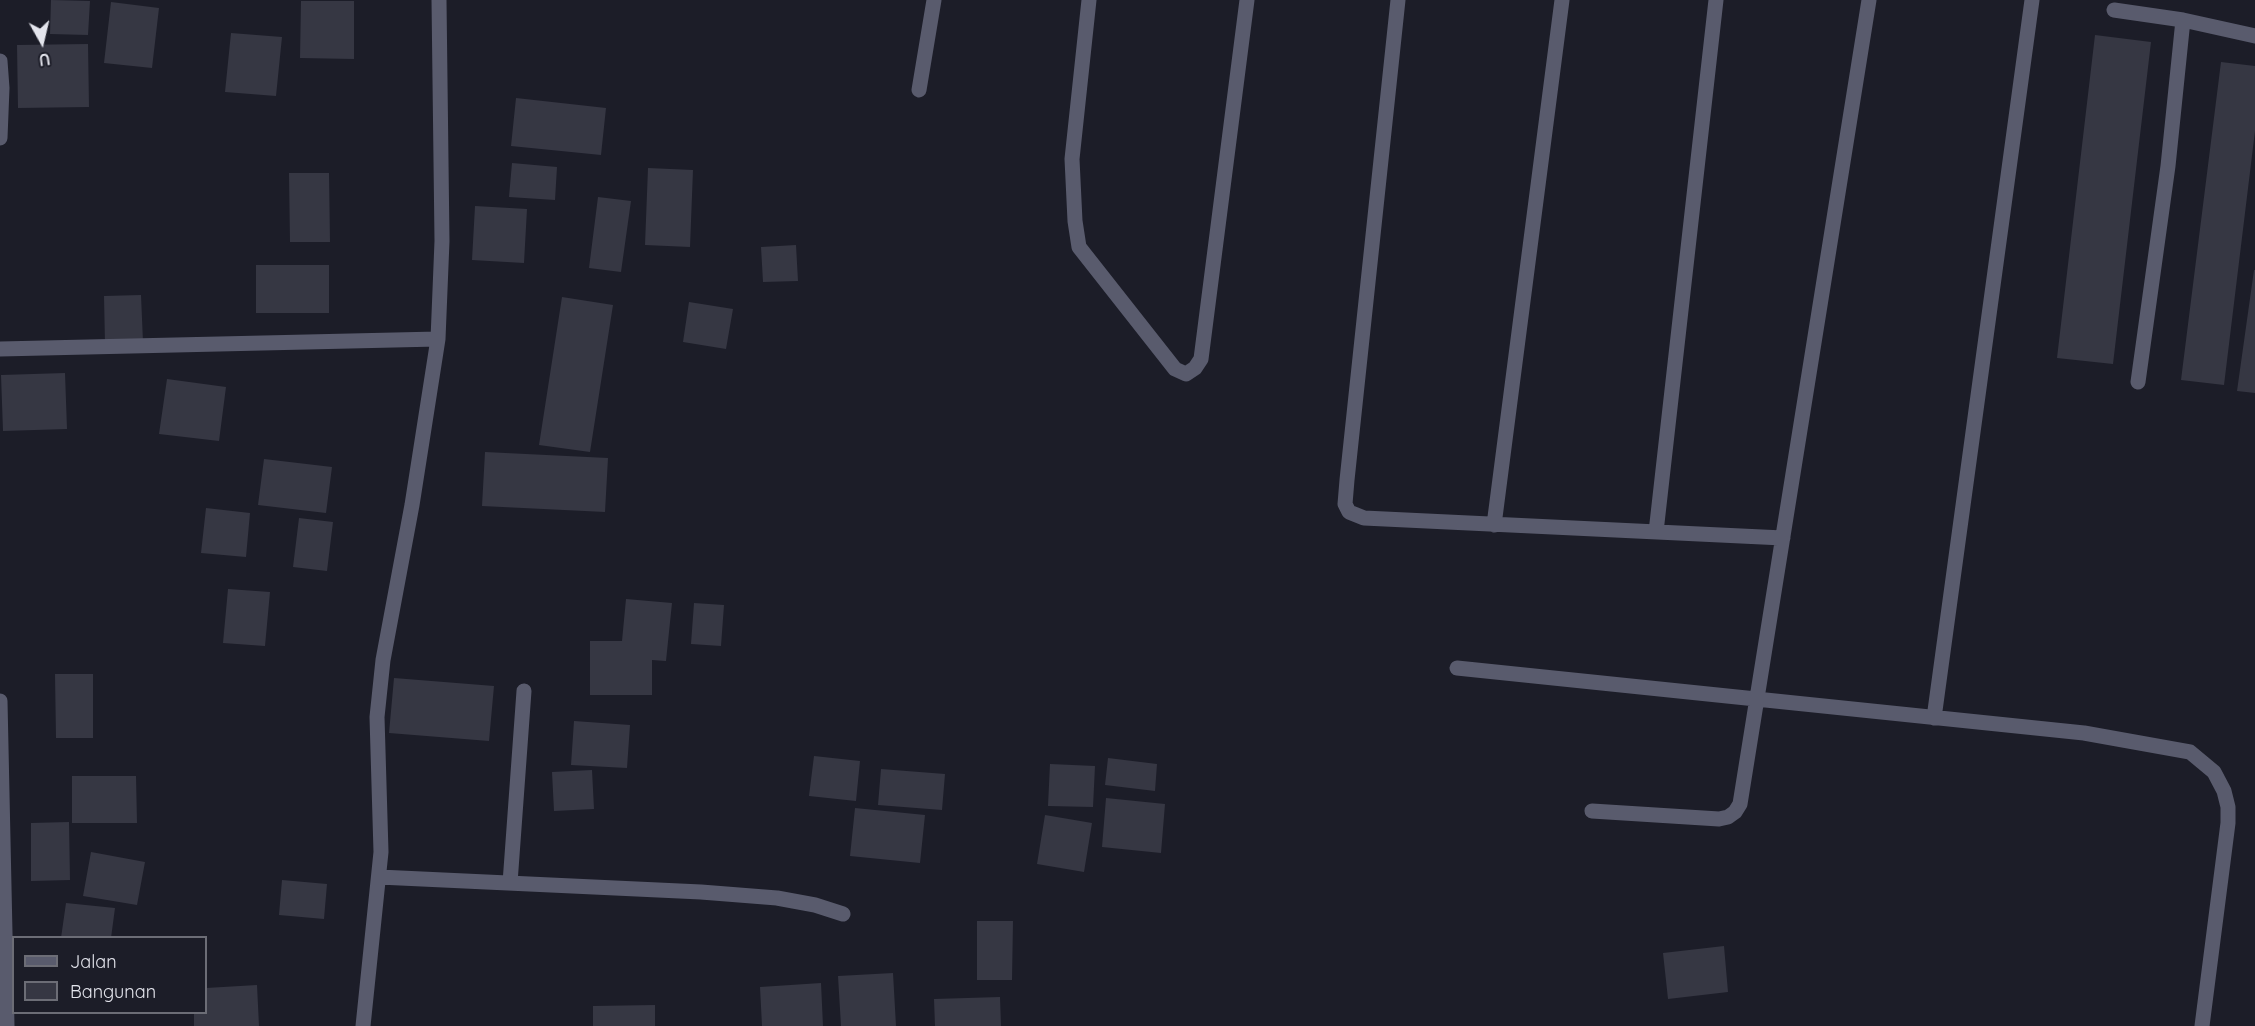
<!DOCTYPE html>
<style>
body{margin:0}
#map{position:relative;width:2255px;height:1026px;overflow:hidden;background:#1c1d28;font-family:Quicksand,sans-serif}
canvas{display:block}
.legend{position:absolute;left:12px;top:936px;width:195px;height:78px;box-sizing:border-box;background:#1c1d28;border:2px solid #6c6d76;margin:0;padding:8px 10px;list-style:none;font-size:18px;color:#e3e4ec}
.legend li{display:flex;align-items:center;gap:12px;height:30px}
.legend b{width:30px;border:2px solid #6c6d76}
.north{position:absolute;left:12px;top:12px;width:60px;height:60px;-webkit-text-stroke:4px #1c1d28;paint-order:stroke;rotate:172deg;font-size:16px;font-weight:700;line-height:24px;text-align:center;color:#e3e4ec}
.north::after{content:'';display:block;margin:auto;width:21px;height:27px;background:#e3e4ec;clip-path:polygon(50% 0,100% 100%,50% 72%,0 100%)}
</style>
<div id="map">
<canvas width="2255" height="1026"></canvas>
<ul class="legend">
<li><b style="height:8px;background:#595b6d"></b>Jalan</li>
<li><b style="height:16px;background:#363743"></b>Bangunan</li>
</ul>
<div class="north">U</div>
</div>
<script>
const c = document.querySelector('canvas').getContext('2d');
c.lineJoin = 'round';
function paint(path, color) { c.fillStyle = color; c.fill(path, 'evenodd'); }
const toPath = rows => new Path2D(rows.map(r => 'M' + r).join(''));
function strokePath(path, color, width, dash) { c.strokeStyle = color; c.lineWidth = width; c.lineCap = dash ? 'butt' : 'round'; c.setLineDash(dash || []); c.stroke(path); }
paint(toPath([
 [51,0,90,1,88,35,50,34],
 [301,1,354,1,354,59,300,58],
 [111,2,159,8,152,68,104,63],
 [231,33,282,37,276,96,225,92],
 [2095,35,2151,42,2113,364,2057,358],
 [88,44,89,107,18,108,17,45],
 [2221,62,2255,66,2255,131,2224,385,2181,380],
 [516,98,606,108,601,155,511,146],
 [512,163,557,167,555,200,509,197],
 [648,168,693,170,690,247,645,245],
 [289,173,329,173,330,242,290,242],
 [598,197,631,201,621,272,589,268],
 [475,206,527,209,524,263,472,260],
 [796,245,798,281,763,282,761,247],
 [256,265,329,265,329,313,256,313],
 [2254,270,2255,270,2255,393,2237,391],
 [141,295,143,342,105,344,104,296],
 [562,297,613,305,590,452,539,445],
 [689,302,733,309,726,349,683,342],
 [65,373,67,429,3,431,1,375],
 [167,379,226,387,219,441,159,434],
 [485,452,608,458,605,512,482,506],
 [264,459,332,467,326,513,258,505],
 [206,508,250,513,246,557,201,553],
 [299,518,333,522,327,571,293,567],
 [228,589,270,592,265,646,223,643],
 [626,599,672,603,666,661,652,660,652,695,590,695,590,641,622,641],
 [694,603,724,605,721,646,691,644],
 [55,674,93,674,93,738,56,738],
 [394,678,494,686,489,741,389,733],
 [574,721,630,725,627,768,571,765],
 [814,756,860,761,856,801,809,796],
 [1108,758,1157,764,1155,791,1105,785],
 [1050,764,1095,766,1093,807,1048,806],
 [881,769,945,774,942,810,878,805],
 [592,770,594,809,554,811,552,772],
 [72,776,136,776,137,823,72,823],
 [1106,798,1165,804,1161,853,1102,847],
 [855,808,925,815,920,863,850,856],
 [1045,815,1092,823,1084,872,1037,864],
 [69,822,70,880,31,881,31,823],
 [91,852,145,862,137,905,83,896],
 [282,880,327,884,324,919,279,915],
 [66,903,115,908,111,938,61,938],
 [977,921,1013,921,1012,980,977,980],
 [1724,946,1728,992,1668,999,1663,953],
 [893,973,896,1026,841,1026,838,976],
 [821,983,823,1026,762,1026,760,987],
 [257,985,259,1026,194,1026,194,1012,206,1012,206,988],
 [1000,997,1001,1026,935,1026,934,999],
 [655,1005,655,1026,593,1026,593,1006]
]), '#363743');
strokePath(toPath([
 [1089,0,1072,159,1075,221,1079,247,1175,369,1186,374,1195,368,1201,359,1247,0],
 [1398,0,1347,480,1345,504,1349,512,1364,518,1783,538],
 [919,90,934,0],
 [1494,525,1562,0],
 [1656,532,1716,0],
 [1457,668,2084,733,2190,752,2214,772,2224,791,2228,807,2228,823,2202,1026],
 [1934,718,2032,0],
 [1592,811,1719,819,1728,817,1735,812,1740,804,1869,0]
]), '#595b6d', 15);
strokePath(toPath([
 [2114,10,2183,20,2255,36],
 [0,61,2,88,0,138],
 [0,349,438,339],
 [2138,382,2168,166,2183,20],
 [0,701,7,1026],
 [379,877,701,892,777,898,815,905,843,914],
 [510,883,524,691],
 [363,1026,381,852,377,717,383,660,412,505,438,339,442,241,439,0]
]), '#595b6d', 15);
</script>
